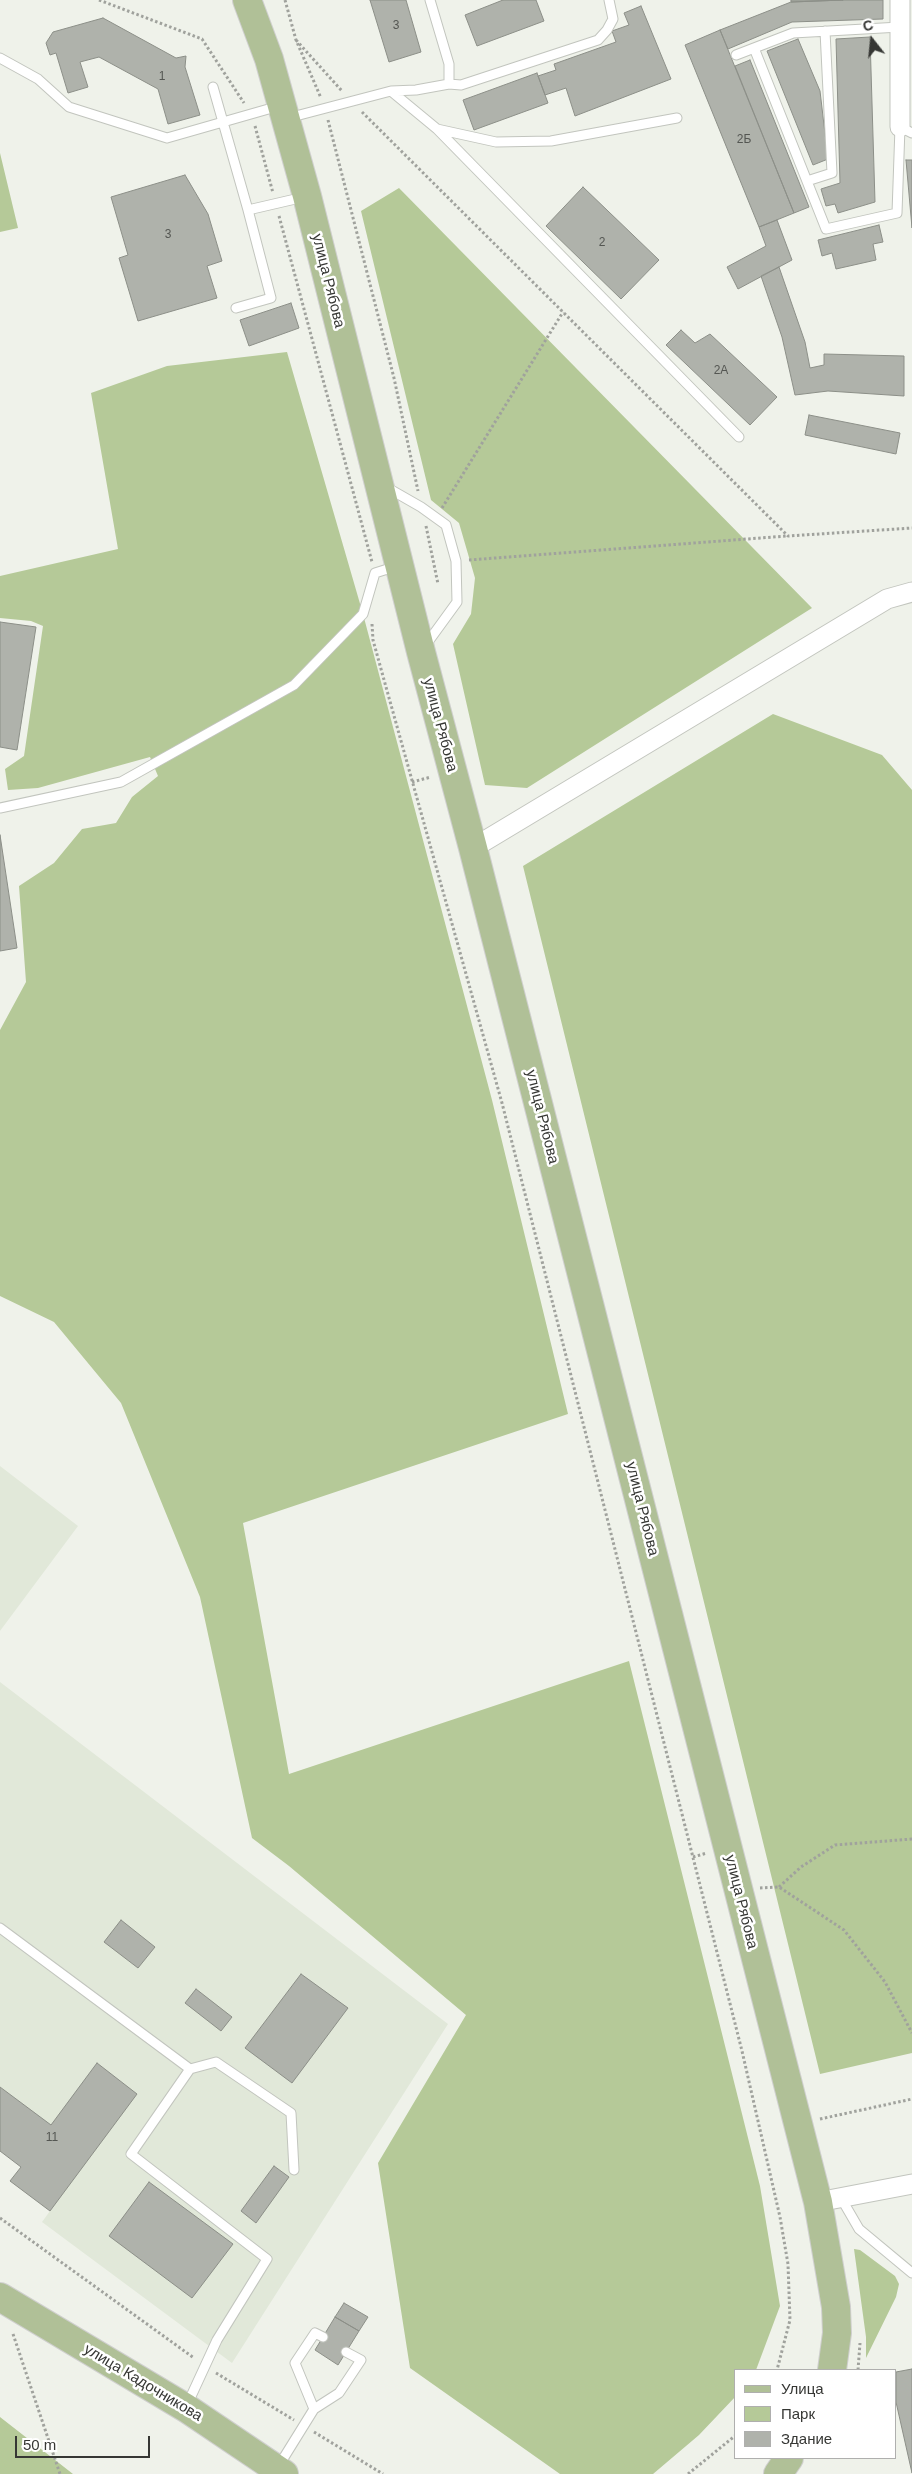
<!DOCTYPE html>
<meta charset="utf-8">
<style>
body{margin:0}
#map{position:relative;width:912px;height:2474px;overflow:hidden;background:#eff2ea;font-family:Arial,sans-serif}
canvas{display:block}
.legend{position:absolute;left:734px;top:2369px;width:162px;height:90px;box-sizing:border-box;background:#fff;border:1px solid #afafae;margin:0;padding:6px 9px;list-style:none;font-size:15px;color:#363734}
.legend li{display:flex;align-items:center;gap:10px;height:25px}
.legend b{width:25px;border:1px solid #afafae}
.north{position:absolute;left:847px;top:15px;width:50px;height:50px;-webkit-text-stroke:4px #fff;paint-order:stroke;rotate:344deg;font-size:14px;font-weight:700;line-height:20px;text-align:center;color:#363734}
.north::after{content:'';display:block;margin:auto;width:18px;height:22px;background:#363734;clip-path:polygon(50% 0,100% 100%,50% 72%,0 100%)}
.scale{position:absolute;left:15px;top:2436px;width:135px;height:22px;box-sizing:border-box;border:2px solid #363734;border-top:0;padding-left:6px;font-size:15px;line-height:18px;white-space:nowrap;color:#363734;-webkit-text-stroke:4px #fff;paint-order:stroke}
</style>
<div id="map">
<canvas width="912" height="2474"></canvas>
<ul class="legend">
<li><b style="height:6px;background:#b0c097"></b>Улица</li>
<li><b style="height:14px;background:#b5c998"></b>Парк</li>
<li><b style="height:14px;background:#afb2ab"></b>Здание</li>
</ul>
<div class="north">С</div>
<div class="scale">50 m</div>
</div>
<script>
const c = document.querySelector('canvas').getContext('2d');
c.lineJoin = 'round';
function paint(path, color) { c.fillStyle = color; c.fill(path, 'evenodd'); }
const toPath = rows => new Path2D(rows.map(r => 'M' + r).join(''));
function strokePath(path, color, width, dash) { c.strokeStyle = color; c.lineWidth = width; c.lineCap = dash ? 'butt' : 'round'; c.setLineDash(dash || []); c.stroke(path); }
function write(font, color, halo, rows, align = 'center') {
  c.font = font + ' Arial,sans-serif'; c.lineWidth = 5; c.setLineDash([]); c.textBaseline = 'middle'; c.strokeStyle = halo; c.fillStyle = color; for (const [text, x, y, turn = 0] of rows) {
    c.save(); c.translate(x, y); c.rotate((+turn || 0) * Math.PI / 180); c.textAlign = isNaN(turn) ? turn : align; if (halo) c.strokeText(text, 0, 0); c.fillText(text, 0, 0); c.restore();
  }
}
paint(toPath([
 [0,1466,78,1526,0,1631],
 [0,1682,448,2024,232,2363,42,2222,50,2211,10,2181,21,2167,0,2151]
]), '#e1e8d9');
paint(toPath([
 [0,153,18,228,0,232],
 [399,188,812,608,527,788,485,785,453,644,471,614,475,578,459,523,431,500,361,211],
 [287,352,363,614,492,1100,568,1414,243,1523,289,1774,629,1661,760,2186,780,2306,756,2370,736,2370,736,2396,699,2435,653,2474,560,2474,410,2368,378,2163,466,2015,289,1866,252,1838,200,1597,121,1403,54,1322,0,1296,0,1030,26,982,19,886,54,863,82,829,116,823,132,797,158,776,150,757,38,788,8,790,5,769,24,756,43,626,31,621,0,618,0,576,118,549,91,393,167,366],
 [773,714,882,755,912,790,912,2053,820,2074,523,866],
 [854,2249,860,2250,895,2276,899,2284,896,2297,866,2358,866,2337],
 [0,2417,73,2474,0,2474]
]), '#b5c998');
const building = toPath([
 [370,0,406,0,421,52,389,62,370,0],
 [503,0,536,0,544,21,477,46,465,15,503,0],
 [791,0,843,0,791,2,791,0],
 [843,0,883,0,883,19,792,22,728,49,720,30,791,2,843,0],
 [641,6,671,79,575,116,566,88,545,95,538,76,556,70,554,64,616,42,612,31,629,25,624,13,641,6],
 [103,18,176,58,186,56,185,67,200,115,168,124,158,89,99,57,80,62,88,87,68,93,56,53,50,55,46,43,53,32,103,18],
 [720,30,794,213,759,227,685,45,720,30],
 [870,37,875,202,838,213,835,204,826,206,821,189,840,183,836,39,870,37],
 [798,39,820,91,828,159,813,165,767,51,798,39],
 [750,60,809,207,794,213,735,66,750,60],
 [537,73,548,103,474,130,463,100,537,73],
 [906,160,912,160,912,228,906,160],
 [185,175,208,214,222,261,207,266,217,298,138,321,119,258,128,255,111,197,185,175],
 [583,187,659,260,621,299,546,226,583,187],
 [777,220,792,260,738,289,727,267,766,246,759,227,777,220],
 [879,225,883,242,873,244,876,260,836,269,832,253,822,256,818,240,879,225],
 [779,267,805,342,810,368,824,365,824,354,904,356,904,396,828,391,795,395,782,337,761,276,779,267],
 [291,303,299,328,249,346,240,320,291,303],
 [681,330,695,343,710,334,777,397,750,425,666,345,681,330],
 [809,415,900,433,896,454,805,435,809,415],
 [0,622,36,627,17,750,0,747,0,622],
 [0,835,17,948,0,951,0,835],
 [121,1920,155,1947,138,1968,104,1942,121,1920],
 [301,1974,348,2008,292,2083,245,2048,301,1974],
 [196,1989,232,2017,221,2031,185,2003,196,1989],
 [97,2063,137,2094,50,2211,10,2181,21,2167,0,2151,0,2087,51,2125,97,2063],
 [274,2166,289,2177,256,2223,241,2211,274,2166],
 [149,2182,233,2244,192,2298,109,2236,149,2182],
 [344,2303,368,2317,359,2331,335,2317,344,2303],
 [335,2317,359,2331,338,2365,315,2350,335,2317],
 [912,2369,912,2473,896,2402,896,2372,912,2369]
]);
paint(building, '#afb2ab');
strokePath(building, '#8c8f88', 1);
const lane = toPath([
 [430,0,449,64,449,84],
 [754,48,826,229,897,213,900,127,912,133],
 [736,55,793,33,900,27],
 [0,58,38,79,69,107,167,138,279,106],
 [213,87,248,210,304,197],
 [391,91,416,90,449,84,461,85,598,40,607,30,613,19,609,0],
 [288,118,391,91,437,129,496,142,551,141,677,118],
 [437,129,739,437],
 [807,181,832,173,825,31],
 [236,308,271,298,248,210],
 [386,487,421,507,446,525,456,561,457,602,425,646],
 [0,808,121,782,294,685,363,614,375,573,397,566],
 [0,1928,190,2069,131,2154,267,2259,217,2340,187,2405],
 [190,2069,216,2062,291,2113,294,2170],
 [841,2198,859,2229,912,2273],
 [314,2409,295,2363,315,2333,323,2337],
 [278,2467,314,2409,339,2393,361,2360,346,2352]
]);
const street = toPath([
 [900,127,900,0],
 [473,848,887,599,912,592],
 [818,2202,912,2184]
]);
const primary = toPath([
 [247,0,269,59,307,196,421,652,473,848,818,2202,836,2307,837,2333,832,2370],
 [0,2297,186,2408,284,2474],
 [778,2474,789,2458]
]);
strokePath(lane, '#c2c5be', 11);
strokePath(street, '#c2c5be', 21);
strokePath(primary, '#cfcfce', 30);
strokePath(toPath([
 [99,0,202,39,244,103],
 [285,0,296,40,321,98],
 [296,40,342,91],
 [362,112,788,536,912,528],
 [328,120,394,378,418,491],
 [255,126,273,193],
 [279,216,372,562],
 [442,508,563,312],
 [426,526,438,584],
 [469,560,787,536],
 [372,624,373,640,386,687,502,1103,742,2051,780,2217,788,2264,790,2320,777,2370],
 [412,782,431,777],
 [693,1857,707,1853],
 [779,1887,801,1867,835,1845,912,1839],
 [760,1888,779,1887,844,1930,885,1982,912,2033],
 [820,2119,912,2099],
 [0,2218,194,2358],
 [13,2334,60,2474],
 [858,2370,860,2343],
 [216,2373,294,2420],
 [314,2432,383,2474],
 [688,2474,736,2435]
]), '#a0a29d', 3, [2.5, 2.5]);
strokePath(lane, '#fff', 9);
strokePath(street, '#fff', 19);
strokePath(primary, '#b0c097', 28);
write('12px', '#545652', null, [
 ["3",396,26],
 ["1",162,77],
 ["2Б",744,140],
 ["3",168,235],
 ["2",602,243],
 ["2А",721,371],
 ["11",52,2138]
]);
write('15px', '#363734', '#fff', [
 ["улица Рябова",328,281,76],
 ["улица Рябова",440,725,75],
 ["улица Рябова",542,1117,76],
 ["улица Рябова",642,1509,76],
 ["улица Рябова",741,1902,76],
 ["улица Кадочникова",143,2383,31]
]);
</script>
